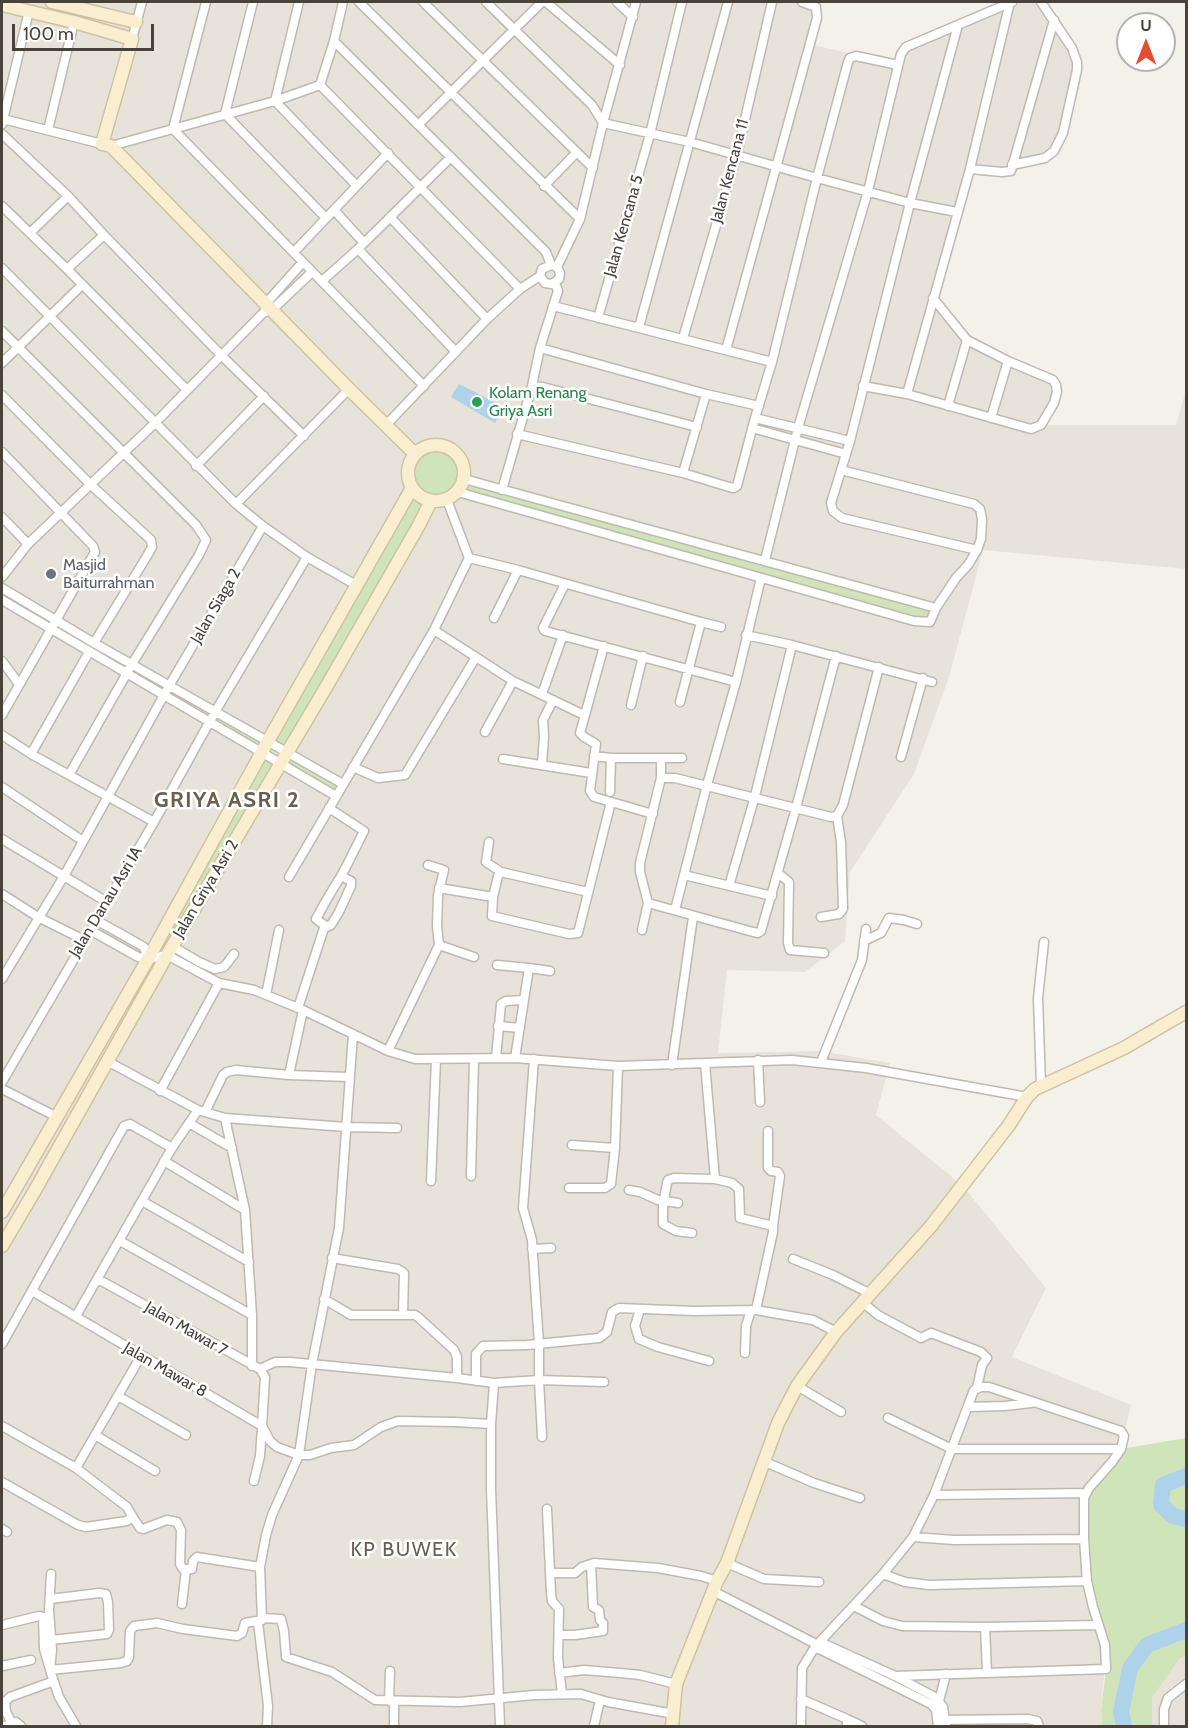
<!DOCTYPE html>
<style>
body{margin:0}
#map{position:relative;width:1188px;height:1728px;overflow:hidden;background:#f4f1eb;font-family:Cabin,sans-serif}
canvas{display:block}
.frame{position:absolute;inset:0;border:3px solid #48423a;pointer-events:none}
.north{position:absolute;left:1116px;top:12px;width:60px;height:60px;box-sizing:border-box;background:#fff;border:2px solid #b6b3b0;border-radius:50%;rotate:0deg;font-size:16px;font-weight:700;line-height:24px;text-align:center;color:#48423a}
.north::after{content:'';display:block;margin:auto;width:21px;height:27px;background:#e44c32;clip-path:polygon(50% 0,100% 100%,50% 72%,0 100%)}
.scale{position:absolute;left:12px;top:24px;width:142px;height:27px;box-sizing:border-box;border:3px solid #48423a;border-top:0;padding-left:8px;font-size:18px;line-height:21px;white-space:nowrap;color:#48423a;-webkit-text-stroke:4px #fff;paint-order:stroke}
</style>
<div id="map">
<canvas width="1188" height="1728"></canvas>
<div class="frame"></div>
<div class="north">U</div>
<div class="scale">100 m</div>
</div>
<script>
const c = document.querySelector('canvas').getContext('2d');
c.lineJoin = 'round';
function paint(path, color) { c.fillStyle = color; c.fill(path, 'evenodd'); }
const toPath = rows => new Path2D(rows.map(r => 'M' + r).join(''));
function strokePath(path, color, width, dash) { c.strokeStyle = color; c.lineWidth = width; c.lineCap = dash ? 'butt' : 'round'; c.setLineDash(dash || []); c.stroke(path); }
function write(font, color, halo, rows, align = 'center') {
  c.font = font + ' Cabin,sans-serif'; c.lineWidth = 5; c.setLineDash([]); c.textBaseline = 'middle'; c.strokeStyle = halo; c.fillStyle = color; for (const [text, x, y, turn = 0] of rows) {
    c.save(); c.translate(x, y); c.rotate((+turn || 0) * Math.PI / 180); c.textAlign = isNaN(turn) ? turn : align; if (halo) c.strokeText(text, 0, 0); c.fillText(text, 0, 0); c.restore();
  }
}
paint(toPath([
 [2,2,802,2,816,8,810,44,898,65,901,54,1012,2,1041,2,1077,62,1054,151,1023,163,1011,171,970,169,933,298,967,340,1056,385,1042,425,1176,425,1186,390,1186,569,983,550,949,677,914,774,850,872,845,941,805,972,727,970,718,1053,820,1051,890,1063,876,1115,963,1186,1046,1288,1012,1357,1131,1405,1124,1436,1101,1711,1102,1726,2,1726],
 [1186,1655,1186,1726,1152,1726,1152,1698,1180,1658]
]), '#e7e3da');
paint(toPath([
 [432,445,450,448,457,453,462,461,465,470,464,479,936,608,930,622,458,492,447,500,431,501,287,752,343,784,336,796,280,764,167,955,148,959,90,930,96,920,144,947,148,958,262,752,2,600,2,577,3,582,2,588,268,741,412,488,408,480,410,461,423,448],
 [269,741,287,752,280,764,262,752],
 [1186,1438,1186,1655,1180,1658,1152,1698,1152,1726,1102,1726,1101,1711,1106,1669,1093,1607,1084,1539,1089,1488,1121,1449]
]), '#d0e4b9');
paint(toPath([
 [459,384,504,407,495,423,451,397]
]), '#aed2ea');
strokePath(toPath([
 [1186,1476,1163,1485,1161,1505,1173,1516,1186,1519],
 [1124,1726,1121,1712,1130,1668,1147,1645,1186,1630]
]), '#aed2ea', 16);
const street = toPath([
 [206,2,173,129,424,386],
 [253,2,225,114,326,218],
 [299,2,275,101,356,185],
 [343,2,334,41,320,85,520,289],
 [359,2,580,219],
 [423,2,593,168],
 [486,2,592,105,603,123,690,142,817,178,910,203,957,212],
 [546,2,620,65],
 [617,2,633,17],
 [958,25,910,203,850,441,831,503,833,511,842,518,977,550],
 [132,39,142,2],
 [334,41,546,252,551,265,557,267,560,273,559,279,552,284,545,283,540,276,542,269,551,265],
 [3,119,102,144],
 [2,124,29,11],
 [418,125,542,2],
 [48,130,74,22],
 [2,134,68,196,104,235,222,356,304,436],
 [111,146,275,101,320,85],
 [1012,165,1045,158,1054,151,1063,133,1077,70,1077,62,1072,48,1041,2],
 [970,169,1002,172,1011,171,1054,20],
 [544,186,576,153],
 [2,206,67,269,187,390],
 [334,210,364,243],
 [390,217,487,319],
 [30,233,68,196],
 [358,249,456,352],
 [294,252,388,153],
 [557,267,580,219,603,123,636,2],
 [2,268,236,504,263,526,307,557,356,585],
 [67,269,104,235],
 [322,281,358,249,451,157],
 [553,306,772,362],
 [265,307,269,300,302,263],
 [598,318,650,134,682,2],
 [639,327,728,2],
 [2,331,196,525,206,540,199,555,132,664,69,775],
 [683,338,737,154,772,2],
 [540,348,706,394,759,406],
 [726,350,817,18,816,7,802,2],
 [2,363,82,285],
 [532,386,543,387,697,427],
 [863,386,907,394,1031,429,1041,425,1054,403,1057,392,1056,385,1053,380,1008,361,967,340,933,298],
 [907,394,970,169,1010,2],
 [2,395,90,484,151,540,152,547,147,556,94,643],
 [948,406,967,340],
 [755,418,850,441],
 [991,418,1008,361],
 [387,424,487,319,520,289,540,276],
 [752,428,846,454],
 [517,434,683,473,729,487,734,488,737,486,755,418,772,362,817,178,848,62,850,58,856,56,898,65],
 [2,452,93,546,95,552,2,715],
 [196,466,264,396],
 [683,473,706,394],
 [464,479,936,608],
 [502,490,532,386,540,348,558,291,555,283],
 [458,492,914,621,930,622,936,608,956,578,968,565,977,550,981,539,982,519,980,509,974,504,841,470],
 [236,504,349,389],
 [2,517,28,544],
 [469,558,518,570,701,622,680,702],
 [765,560,798,428,868,191,901,54,906,47,1012,2],
 [2,577,28,544,155,423,263,313,273,309,312,272],
 [565,584,543,628,545,631,736,682],
 [2,588,94,643,343,784],
 [2,600,336,796],
 [494,618,518,570],
 [701,622,721,627],
 [434,630,513,681,584,715],
 [746,635,792,645,932,682],
 [604,646,580,733,584,737,596,744,590,791,594,797,653,814],
 [2,661,19,684],
 [542,694,563,635],
 [631,705,643,656],
 [485,732,513,681],
 [2,735,31,754,154,822],
 [31,754,89,652],
 [594,756,611,758,661,758,661,778],
 [901,757,923,678],
 [661,758,682,758],
 [503,759,591,773],
 [542,765,544,737,543,720,553,700],
 [353,767,378,778,405,775,476,657],
 [2,787,83,841],
 [610,792,611,758],
 [329,808,364,831,346,867,341,876,327,899,316,919,327,927,331,925,339,912,351,886,351,881,341,876],
 [2,839,107,902],
 [489,842,486,862,501,872],
 [778,873,789,882,788,943,790,950,824,953],
 [684,875,772,896],
 [289,877,434,630,469,558,447,500],
 [729,886,755,796,792,645],
 [439,888,493,897],
 [588,892,501,872,498,876,493,897,492,916,569,934,578,933,611,802],
 [2,894,38,917,84,940],
 [648,903,753,932,758,933,761,931,796,808,836,656],
 [675,910,707,785,736,682,761,578],
 [821,917,839,914,843,909,841,842,837,816],
 [96,920,144,947,148,959],
 [90,930,138,957,148,959,167,955,219,983,254,990,303,1010,388,1051,415,1059,515,1058,618,1066,792,1060,866,1068,1027,1097],
 [642,930,648,903,640,872,640,863,661,778,675,778,831,817,837,816,843,805,879,667],
 [864,941,881,933,889,918,904,920,917,924],
 [439,945,474,957],
 [172,946,199,962,215,969,224,967,234,954],
 [497,965,529,968],
 [2,979,64,876,169,686,263,526],
 [266,995,279,930],
 [298,1008,325,925],
 [498,1026,520,1028],
 [388,1051,439,945,437,926,438,895,444,870,428,865],
 [496,1058,501,1004,506,1001,523,1000],
 [515,1058,529,968,550,971],
 [758,1060,760,1102],
 [107,1061,198,1110,225,1118,245,1210,252,1315,252,1366],
 [821,1062,862,960,866,929],
 [705,1063,715,1179,732,1183,739,1189,740,1218,773,1226,773,1232,756,1310],
 [672,1065,693,917],
 [289,1075,349,1077],
 [2,1082,154,822,215,712,307,557],
 [1041,1085,1038,998,1044,942],
 [2,1089,57,1117],
 [160,1091,219,983],
 [205,1112,223,1075,227,1072,236,1070,289,1075,303,1010],
 [225,1118,346,1127,397,1128],
 [189,1123,232,1148],
 [768,1131,768,1168,771,1171,778,1172,780,1176,773,1226],
 [572,1145,615,1148],
 [164,1161,245,1210],
 [471,1176,474,1059],
 [431,1181,436,1059],
 [569,1188,605,1188,611,1184,615,1148,618,1066],
 [629,1190,640,1192,658,1200,678,1203],
 [142,1201,249,1262],
 [692,1233,676,1231,663,1224,663,1205,667,1183,668,1180,674,1178,715,1179],
 [120,1241,252,1315],
 [532,1249,551,1248],
 [332,1258,398,1269,404,1273,403,1315],
 [793,1259,833,1275,869,1293],
 [32,1291,262,1426,265,1377,260,1369,98,1279],
 [324,1299,351,1315,415,1315,418,1317,454,1350,457,1357,457,1378,494,1383,539,1380,539,1344,532,1240,523,1208,534,1059],
 [862,1302,878,1315,921,1338,931,1333,981,1352,987,1358,982,1365,977,1388],
 [640,1309,635,1326,639,1339,658,1347,709,1361],
 [76,1316,172,1148,198,1110],
 [2,1344,124,1126,130,1124,172,1148],
 [745,1353,746,1326,751,1310],
 [260,1369,275,1362,290,1362,457,1378],
 [476,1381,476,1354,483,1346,527,1345,599,1338,607,1332,612,1312,619,1308,694,1311,756,1310,813,1320,836,1332],
 [494,1383,491,1424,491,1489,500,1726],
 [797,1386,841,1412],
 [118,1396,186,1435],
 [968,1407,1005,1406,1031,1403],
 [888,1418,952,1449,1121,1449],
 [2,1426,76,1468,127,1507,132,1516,127,1521,86,1527,78,1525,2,1482],
 [262,1426,270,1441,277,1447,299,1455,310,1455,331,1448,354,1445,381,1427,398,1421,455,1422,491,1424],
 [95,1435,155,1471],
 [542,1437,539,1380,604,1382],
 [763,1461,814,1483,860,1498],
 [76,1468,141,1356],
 [254,1481,260,1456,262,1428],
 [934,1495,1086,1493],
 [547,1509,551,1593,552,1601,559,1609,558,1658,562,1694],
 [132,1516,140,1528,143,1529,167,1520,177,1522,181,1530,180,1564,183,1569,192,1569,193,1561,197,1557,260,1567],
 [2,1529,7,1532],
 [913,1537,954,1540,1084,1539],
 [727,1563,764,1579,819,1582],
 [550,1573,575,1573,582,1567,594,1563,658,1568,701,1576,717,1581],
 [51,1574,49,1610,52,1650,50,1670,59,1697,76,1726],
 [883,1574,905,1582,929,1585,1087,1581],
 [713,1591,818,1645],
 [50,1599,99,1593,106,1594,108,1602,109,1630,107,1634,51,1640],
 [182,1604,186,1570],
 [854,1606,883,1621,902,1626,985,1627,1098,1625],
 [262,1618,281,1619,284,1631,286,1657,332,1672,375,1700,460,1702,534,1695,581,1694,608,1702,674,1714],
 [258,1622,268,1706,267,1726],
 [2,1625,39,1616,43,1617,44,1649,49,1666],
 [985,1627,987,1672],
 [559,1635,575,1635,603,1631,603,1623,600,1620,599,1610,593,1607,591,1564],
 [820,1642,895,1676,935,1697,943,1707,946,1726],
 [815,1647,931,1704,936,1710,938,1726],
 [2,1666,31,1660],
 [50,1670,121,1663,127,1661,129,1657,130,1631,134,1626,157,1623,183,1629,237,1636,242,1633,245,1623,262,1620,260,1567,266,1535,272,1515,299,1455,312,1364,339,1228,353,1034],
 [559,1673,584,1670,620,1673,640,1675,676,1684],
 [801,1699,847,1719,847,1726],
 [389,1701,390,1671],
 [939,1701,946,1674],
 [847,1719,862,1726],
 [941,1720,1028,1719,1037,1721,1039,1726],
 [12,1723,6,1712,5,1702,10,1697,54,1681],
 [4,1726,16,1722,21,1726],
 [394,1726,394,1701],
 [594,1726,600,1700],
 [801,1726,802,1668,815,1647,883,1574,913,1537,934,1495,974,1390,981,1387,989,1387,1121,1431,1124,1436,1121,1449,1112,1462,1089,1488,1084,1498,1084,1539,1087,1581,1093,1607,1105,1645,1106,1669,895,1676],
 [1164,1726,1164,1709,1168,1698,1186,1684]
]);
const secondary = toPath([
 [52,2,136,22],
 [2,5,74,22,132,39,102,144,111,146,349,389,415,454],
 '408 473a28 28 0 1 1 56 0a28 28 0 1 1-56 0Z',
 [2,1212,148,959,268,741,412,488],
 [2,1246,34,1192,167,955,325,689,419,525,431,501],
 [672,1726,676,1684,717,1581,727,1563,778,1423,797,1386,836,1332,931,1226,1009,1125,1027,1097,1035,1089,1124,1048,1186,1012]
]);
strokePath(street, '#bfb9af', 11);
strokePath(secondary, '#cfc2a0', 15);
strokePath(street, '#fff', 8);
strokePath(secondary, '#f9efd0', 12);
for (const [x, y, r, color] of [
 [477,402,6,"#2e9e5b"],
 [51,574,6,"#6b7280"]
]) { const dot = new Path2D(); dot.arc(x, y, r, 0, 2 * Math.PI); c.fillStyle = color; c.fill(dot); strokePath(dot, '#fff', 2); }
write('16px', '#48423a', '#fff', [
 ["Jalan Kencana 11",730,171,-75],
 ["Jalan Kencana 5",624,226,-74],
 ["Jalan Siaga 2",216,606,-60],
 ["Jalan Griya Asri 2",206,889,-59],
 ["Jalan Danau Asri IA",106,902,-59],
 ["Jalan Mawar 7",186,1329,30],
 ["Jalan Mawar 8",165,1370,30]
]);
write('16px', '#27864d', '#fff', [
 ["Kolam Renang",489,393],
 ["Griya Asri",489,411]
], 'left');
write('16px', '#5b616d', '#fff', [
 ["Masjid",63,565],
 ["Baiturrahman",63,583]
], 'left');
c.letterSpacing = '1.5px';
write('20px', '#696052', '#fff', [
 ["KP BUWEK",404,1550]
]);
c.letterSpacing = '0px';
c.letterSpacing = '1.5px';
write('bold 22px', '#696052', '#fff', [
 ["GRIYA ASRI 2",227,801]
]);
c.letterSpacing = '0px';
</script>
